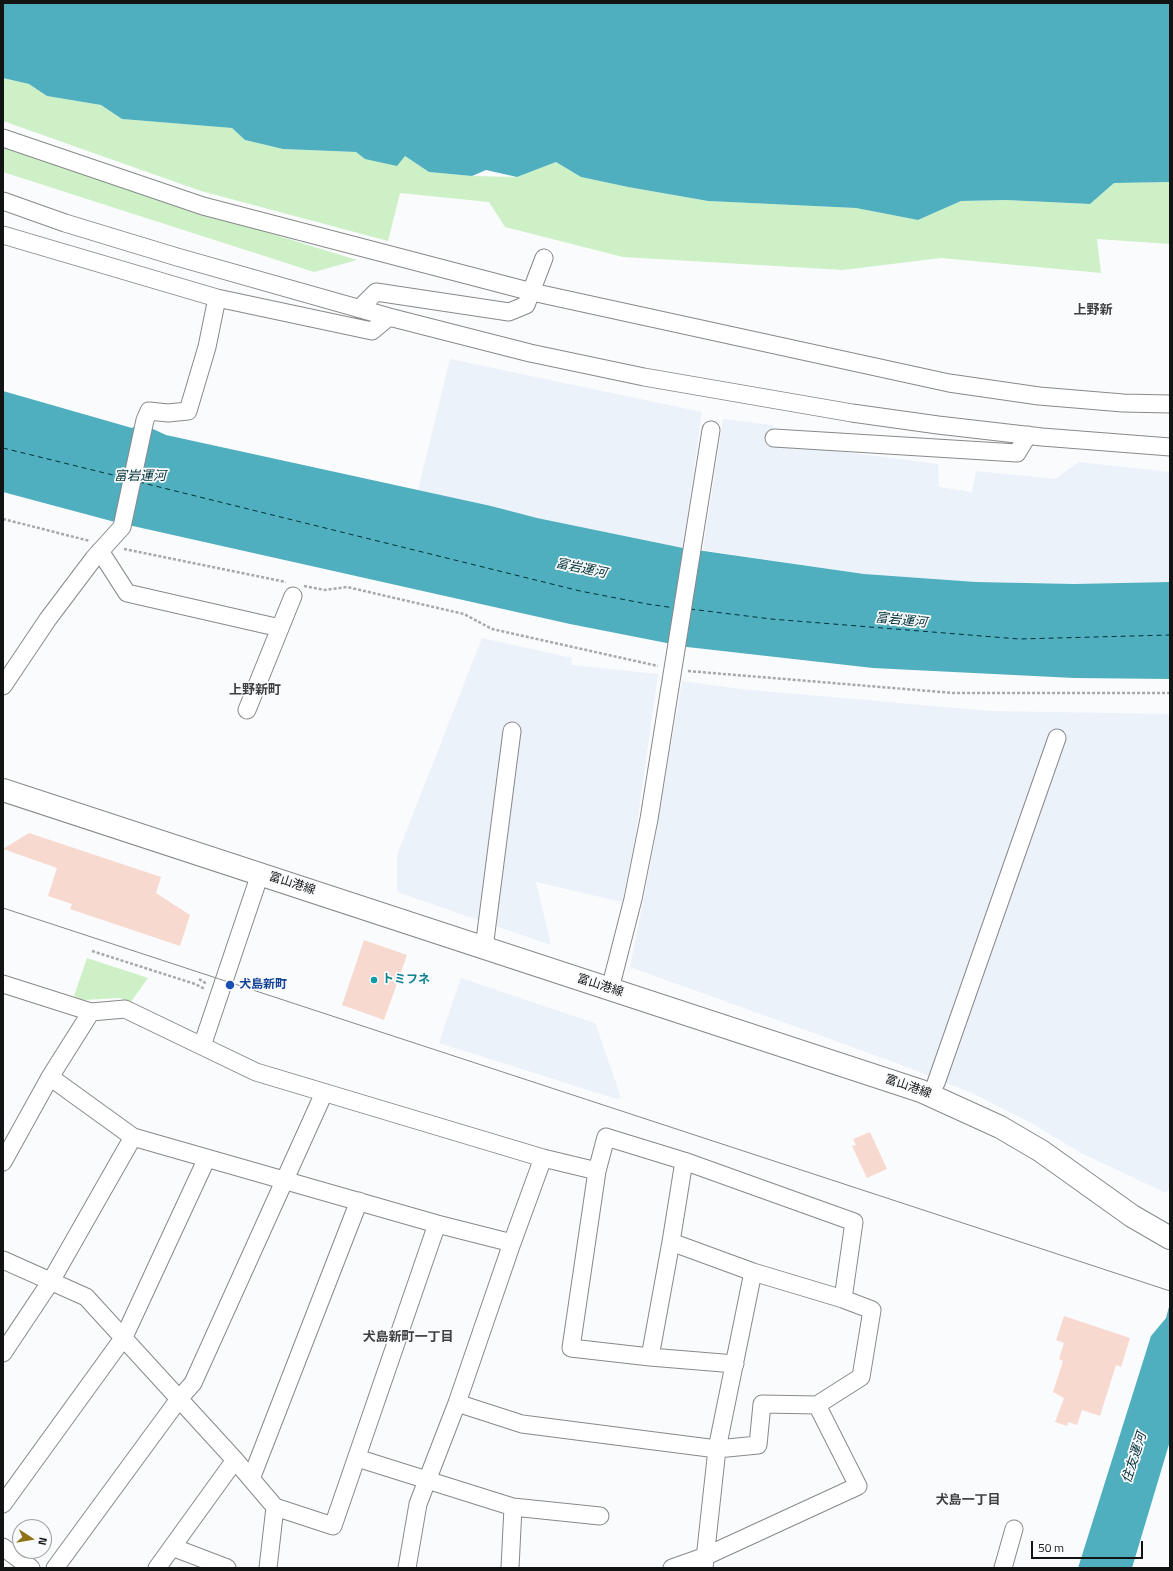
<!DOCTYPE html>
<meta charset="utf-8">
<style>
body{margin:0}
#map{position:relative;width:1173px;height:1571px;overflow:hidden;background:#fafbfd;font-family:"Titillium Web",sans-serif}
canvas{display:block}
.frame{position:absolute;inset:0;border:4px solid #121313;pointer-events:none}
.north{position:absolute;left:12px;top:1519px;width:40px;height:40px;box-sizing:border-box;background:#fafbfd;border:1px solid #9d9e9f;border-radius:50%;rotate:102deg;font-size:11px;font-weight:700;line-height:16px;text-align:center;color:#121313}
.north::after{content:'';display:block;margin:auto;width:14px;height:18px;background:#907217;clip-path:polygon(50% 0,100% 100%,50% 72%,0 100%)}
.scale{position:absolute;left:1031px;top:1541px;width:112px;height:18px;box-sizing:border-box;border:2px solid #121313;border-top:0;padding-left:5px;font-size:12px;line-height:14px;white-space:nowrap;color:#121313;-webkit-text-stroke:3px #fafbfd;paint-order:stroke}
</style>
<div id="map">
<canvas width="1173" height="1571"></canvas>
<div class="frame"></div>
<div class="north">N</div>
<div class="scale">50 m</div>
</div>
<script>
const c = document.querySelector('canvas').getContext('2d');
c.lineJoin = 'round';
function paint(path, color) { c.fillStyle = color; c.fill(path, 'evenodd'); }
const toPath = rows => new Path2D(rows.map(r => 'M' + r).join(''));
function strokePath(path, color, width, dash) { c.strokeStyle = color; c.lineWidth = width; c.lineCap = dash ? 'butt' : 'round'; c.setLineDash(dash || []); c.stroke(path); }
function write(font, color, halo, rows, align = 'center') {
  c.font = font + ' "Titillium Web","Noto Sans JP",sans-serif'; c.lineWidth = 3.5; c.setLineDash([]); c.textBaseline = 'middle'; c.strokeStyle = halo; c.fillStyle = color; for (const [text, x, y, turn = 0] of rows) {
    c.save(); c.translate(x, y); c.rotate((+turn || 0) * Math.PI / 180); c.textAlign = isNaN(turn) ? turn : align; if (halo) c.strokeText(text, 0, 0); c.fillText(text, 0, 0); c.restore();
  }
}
paint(toPath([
 [450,359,702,412,683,548,537,518,418,490],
 [723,419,773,425,774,443,938,464,939,487,972,492,976,471,1055,479,1079,462,1170,472,1170,582,1074,584,976,582,864,574,703,550],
 [482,638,572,658,571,665,658,674,634,846,622,902,536,882,551,945,397,892,397,855],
 [682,681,740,689,990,711,1170,714,1170,1186,1166,1193,1081,1153,1033,1124,972,1093,894,1062,630,967,652,856],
 [461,978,595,1023,621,1097,617,1099,439,1043]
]), '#ebf2fa');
paint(toPath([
 [3,78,29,84,47,96,101,105,122,119,232,128,245,140,283,149,356,152,365,159,405,156,429,172,472,176,517,177,556,162,581,177,628,187,708,201,856,208,918,220,961,201,1006,200,1090,204,1114,183,1170,182,1170,244,1097,239,1101,273,941,258,843,270,623,257,505,227,489,202,400,193,388,241,201,191,3,121],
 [3,146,233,222,357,260,314,272,3,172],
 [87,958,148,978,130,1003,120,998,83,1000,74,996]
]), '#cef0c7');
paint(toPath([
 [3,3,1170,3,1170,182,1114,183,1090,204,1006,200,961,201,918,220,856,208,708,201,628,187,581,177,556,162,517,177,486,170,472,176,429,172,405,156,397,166,365,159,356,152,283,149,245,140,232,128,122,119,101,105,47,96,29,84,3,78],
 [3,391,132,428,140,423,166,435,491,506,537,518,683,548,864,574,976,582,1074,584,1170,582,1170,679,1074,678,873,668,687,647,570,624,115,522,3,492],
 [1170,1303,1170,1441,1132,1568,1078,1568,1151,1336,1166,1318]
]), '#4fafbe');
strokePath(toPath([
 [3,448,125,478],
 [139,482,580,591,647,604,675,608],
 [690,609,771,619,1019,639,1170,635]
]), '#013137', 1, [5, 4]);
paint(toPath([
 [29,833,161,877,156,893,190,915,180,946,70,909,72,904,48,896,57,868,3,849],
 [364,940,407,955,384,1020,342,1005],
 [870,1132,887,1169,867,1178,852,1146,856,1145,853,1139],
 [1064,1316,1130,1338,1121,1367,1116,1365,1100,1416,1082,1410,1077,1425,1068,1422,1067,1426,1055,1422,1064,1398,1053,1392,1063,1361,1059,1359,1064,1343,1056,1340]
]), '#f8d9d0');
const minor = toPath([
 [3,138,203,206,532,292,949,383,1039,396,1123,403,1170,404],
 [3,201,65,223,177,257,389,317,530,353,644,377,852,413,938,425,1042,437,1170,447],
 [3,235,217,298],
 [359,309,376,292,509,312,526,305,544,258],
 [774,438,1017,453,1028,435],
 [100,551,127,593,280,628],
 [3,686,48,619,94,558,122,527,145,420,149,411,168,413,188,411,207,347,217,298,372,331,389,317],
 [247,710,293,596],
 [484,948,512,731],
 [3,984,91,1012,50,1077,3,1162],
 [610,989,633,899,649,819,711,430],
 [91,1012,125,1009,256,1072,543,1158,597,1171,606,1137,684,1161,671,1242,753,1272,717,1449,704,1568],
 [202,1046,260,874],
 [50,1077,133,1137,437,1224,512,1243,457,1403,418,1504,407,1568],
 [936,1083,1057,738],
 [684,1161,854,1222,843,1299],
 [597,1171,571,1348,650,1357,735,1364],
 [512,1243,543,1158],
 [3,1260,86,1297,235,1460,275,1507,268,1568],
 [753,1272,843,1299,872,1310,861,1377,817,1405],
 [3,1353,51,1281,133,1137],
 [650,1357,671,1242],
 [457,1403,522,1424,717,1449,758,1445,762,1404,817,1405,858,1486,706,1556,672,1568],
 [357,1458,513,1507,600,1516],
 [251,1479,359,1201],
 [3,1504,124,1337,207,1158],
 [275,1507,333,1526,437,1224],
 [3,1547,31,1568],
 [172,1547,227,1568],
 [55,1568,179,1399,193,1383,324,1093],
 [157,1568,235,1460],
 [510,1568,513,1507],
 [1003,1568,1014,1529]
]);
const major = toPath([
 [3,790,921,1091,1000,1127,1041,1151,1132,1216,1170,1238]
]);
strokePath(minor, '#87898a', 19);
strokePath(major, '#87898a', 24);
strokePath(toPath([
 [3,519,90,541],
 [124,549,286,582],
 [304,586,325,590,347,587,464,614,492,629,658,666],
 [688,671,953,693,1170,693],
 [92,951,195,984,205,989],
 [199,979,207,984],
 [241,980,252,984]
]), '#a7a8a9', 2.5, [3, 2]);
strokePath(minor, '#fff', 17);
strokePath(major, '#fff', 22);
strokePath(toPath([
 [3,908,1170,1291]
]), '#878889', 1);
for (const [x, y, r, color] of [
 [374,980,4,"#0f9aa8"],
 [230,985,5,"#1a4fb4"]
]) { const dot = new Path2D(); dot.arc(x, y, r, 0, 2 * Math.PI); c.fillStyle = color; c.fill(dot); strokePath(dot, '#fafbfd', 1.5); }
write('12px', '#121313', '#fafbfd', [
 ["富山港線",292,884,18],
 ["富山港線",600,986,18],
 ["富山港線",908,1087,19]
]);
write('bold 12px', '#0d838f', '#fafbfd', [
 ["トミフネ",382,980]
], 'left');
write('bold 12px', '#164399', '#fafbfd', [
 ["犬島新町",239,985]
], 'left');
write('bold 13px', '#3d3f40', '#fafbfd', [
 ["上野新",1093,311],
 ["上野新町",255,691],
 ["犬島新町一丁目",408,1338],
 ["犬島一丁目",968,1501]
]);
write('italic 13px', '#013137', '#fafbfd', [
 ["富岩運河",140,477],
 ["富岩運河",581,569,12],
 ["富岩運河",901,621,6],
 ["住友運河",1135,1458,-72]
]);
</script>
